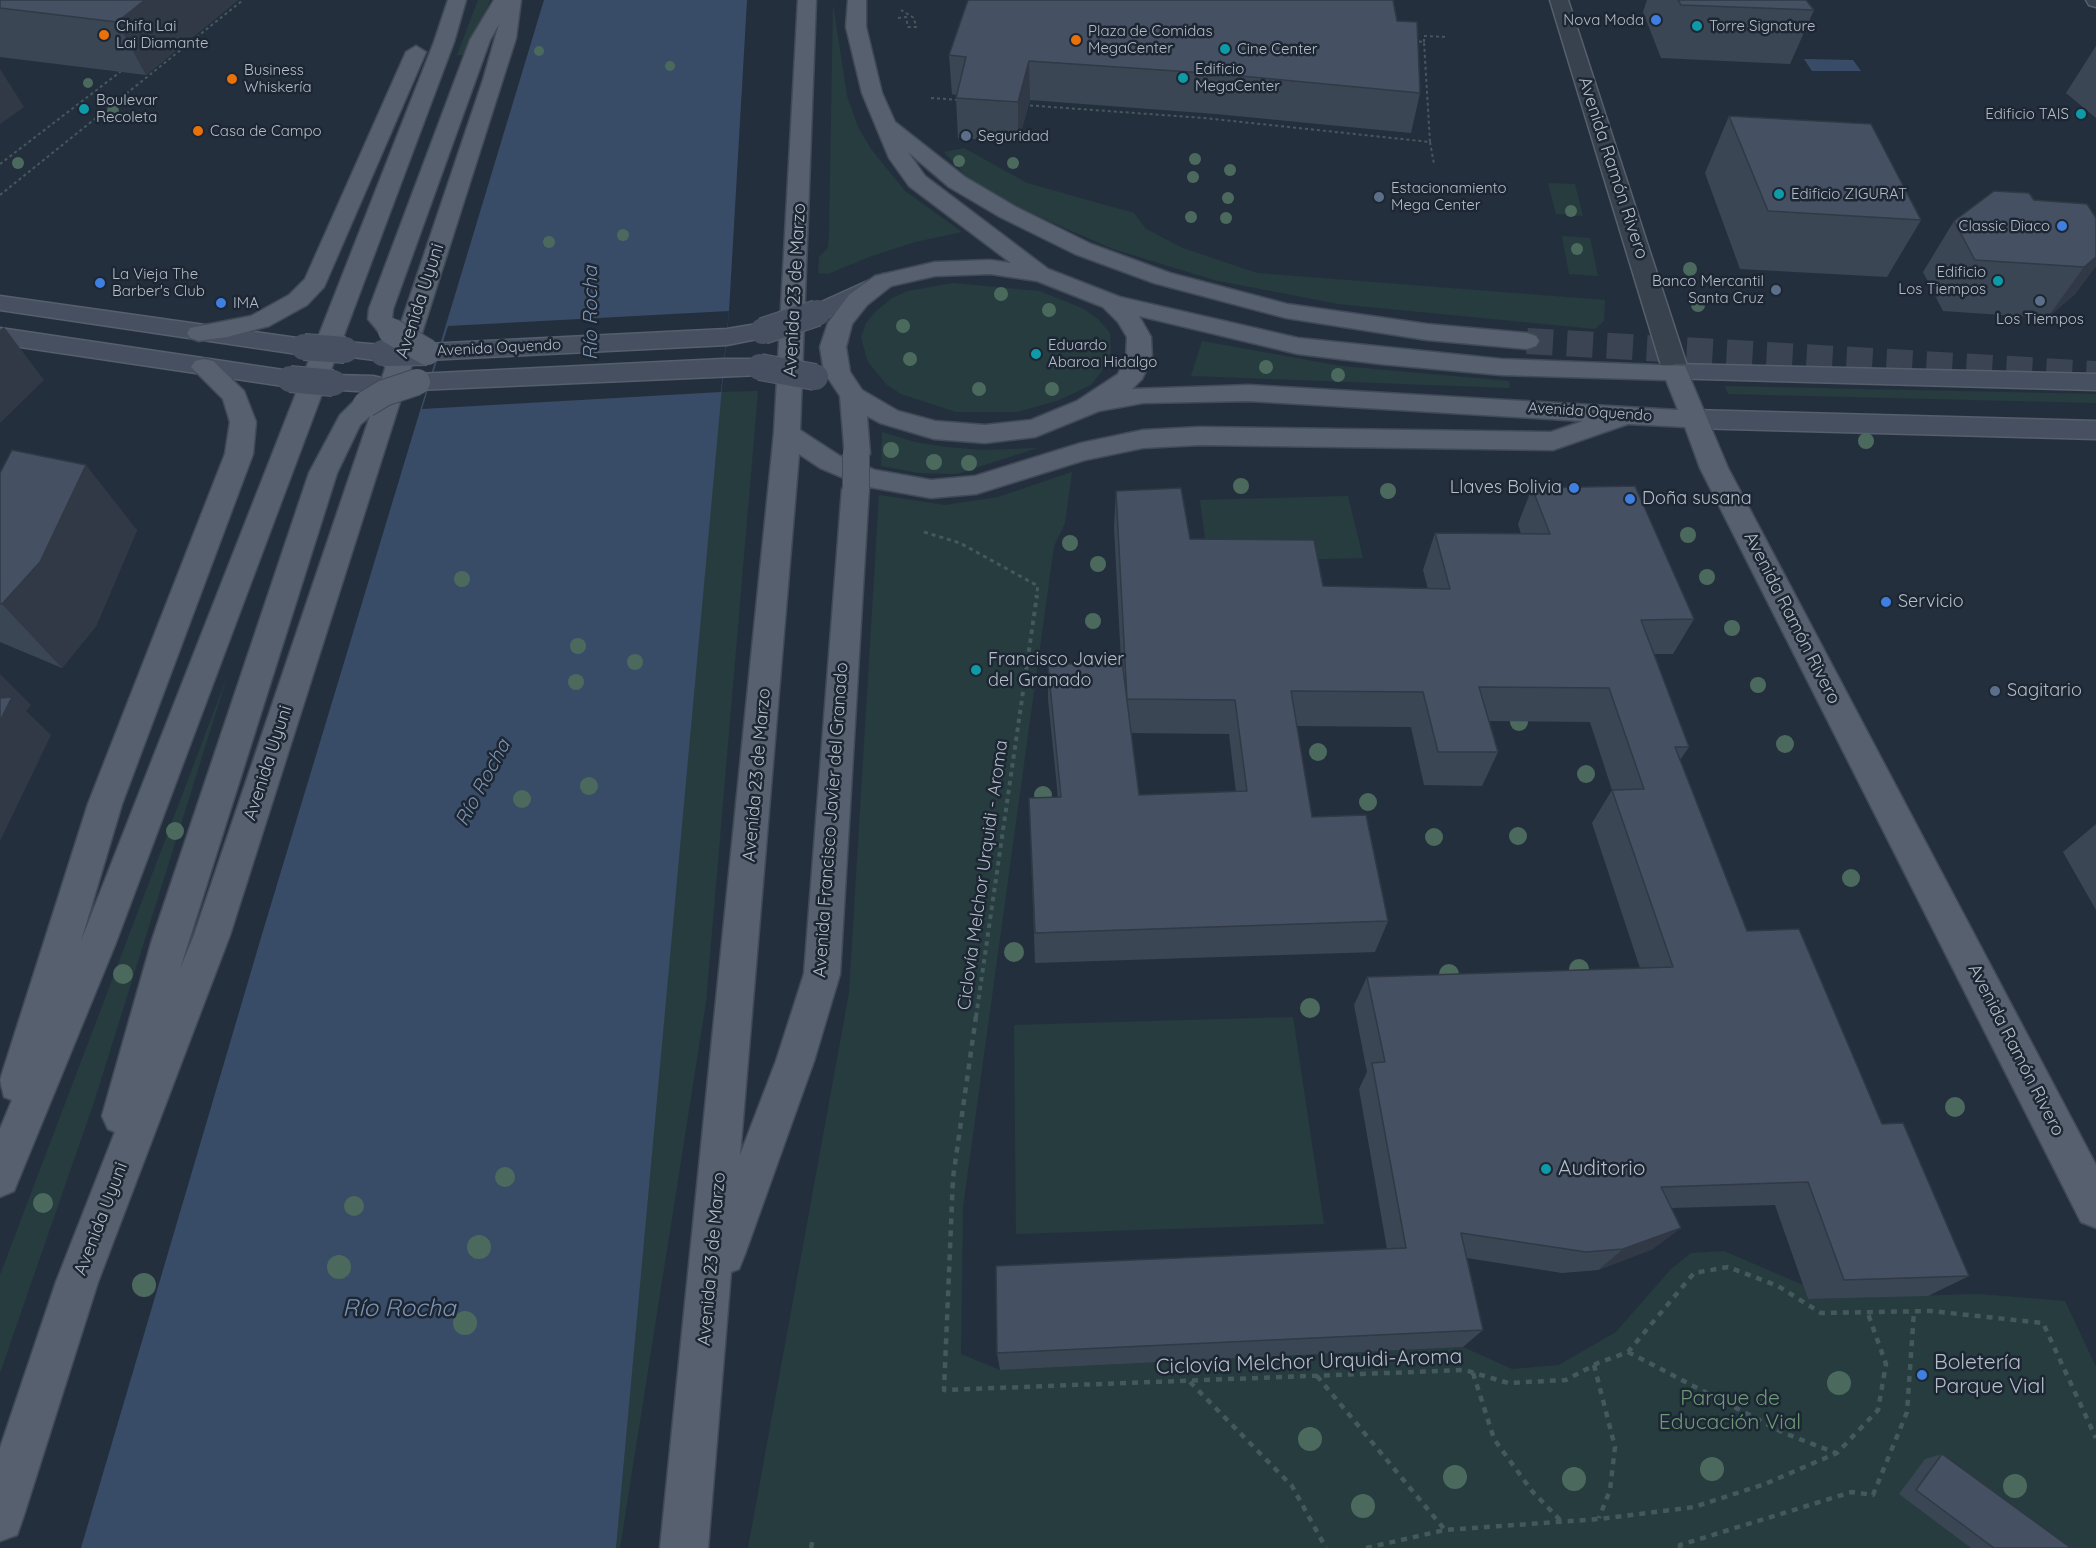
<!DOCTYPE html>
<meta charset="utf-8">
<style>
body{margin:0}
canvas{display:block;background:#242f3e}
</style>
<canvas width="2096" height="1548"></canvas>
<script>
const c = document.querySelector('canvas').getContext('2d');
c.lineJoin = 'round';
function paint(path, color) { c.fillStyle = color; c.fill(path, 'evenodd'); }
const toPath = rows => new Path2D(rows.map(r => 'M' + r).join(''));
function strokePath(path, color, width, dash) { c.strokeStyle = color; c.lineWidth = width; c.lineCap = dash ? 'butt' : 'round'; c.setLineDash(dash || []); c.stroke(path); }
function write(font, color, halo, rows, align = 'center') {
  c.font = font + ' Quicksand,sans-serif'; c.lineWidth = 5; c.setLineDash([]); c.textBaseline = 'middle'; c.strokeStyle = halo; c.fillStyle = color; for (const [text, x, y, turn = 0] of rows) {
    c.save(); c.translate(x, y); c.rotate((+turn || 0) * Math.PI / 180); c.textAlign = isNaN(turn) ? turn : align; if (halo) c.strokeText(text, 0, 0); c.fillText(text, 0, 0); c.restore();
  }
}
paint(toPath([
 [478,0,490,0,469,55,457,55],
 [833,4,847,96,858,127,871,149,905,191,962,232,915,242,869,257,828,274,818,273,819,257,828,248,829,236],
 [964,148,1027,183,1134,213,1146,229,1183,248,1257,273,1605,300,1604,321,1595,329,1338,304,1214,280,1113,249,1012,205,969,179,944,152],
 [1548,183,1575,184,1583,216,1556,214],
 [1562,236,1590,238,1598,276,1569,274],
 [953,283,1039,291,1082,308,1098,319,1110,333,1111,359,1091,385,1057,401,1017,412,956,412,901,394,887,385,868,362,861,338,866,323,875,312,892,298,908,291],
 [1202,341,1341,366,1509,381,1510,388,1191,376],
 [1725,386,2096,394,2096,403,1728,394],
 [758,391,706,1002,620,1548,616,1548,721,392],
 [882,432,915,442,946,447,982,450,1037,448,957,474,919,473,881,466],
 [1072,472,1065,523,1054,546,963,1207,961,1354,1000,1370,1463,1347,1512,1369,1559,1365,1616,1332,1671,1269,1691,1253,1724,1251,1803,1285,1808,1299,1978,1294,2065,1301,2096,1367,2096,1548,748,1548,849,993,879,495,945,505,998,497],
 [1348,496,1363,558,1208,562,1200,500],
 [227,677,94,1102,0,1373,0,1275],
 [1293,1017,1324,1224,1016,1234,1014,1025]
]), '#263c3f');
paint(toPath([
 [544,0,747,0,729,311,616,1548,81,1548,263,931],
 [1804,59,1853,60,1861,71,1812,71]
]), '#394c67');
paint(toPath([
 [729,311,721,392,422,409,448,326]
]), '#242f3e');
strokePath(toPath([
 [1527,341,2096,374]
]), '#3a4453', 26, [26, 14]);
const minor = toPath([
 [2086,0,2096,0,2096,7,2089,5,2086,0]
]);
const tertiary = toPath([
 [1550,0,1568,0,1689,372,1685,378,1676,380,1667,378,1663,372,1550,0]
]);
const secondary = toPath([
 [883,274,891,276,895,281,891,286,826,318,817,320,808,318,805,313,808,308,883,274],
 [0,296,304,339,313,342,317,347,313,352,304,355,0,310,0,296],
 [763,323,772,326,775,331,772,336,727,345,427,360,418,357,414,352,418,347,427,344,727,329,763,323],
 [0,328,290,371,299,373,303,379,299,385,290,387,0,344,0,328],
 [345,342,383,345,392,348,396,353,392,358,383,361,336,355,332,350,336,345,345,342],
 [723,359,760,359,769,361,773,367,769,373,760,375,417,390,408,388,404,382,408,376,417,374,723,359],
 [1676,364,2096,374,2096,390,1667,378,1663,372,1667,366,1676,364],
 [333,375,373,376,382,378,386,384,382,390,373,392,324,389,320,383,324,377,333,375],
 [1693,410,2096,421,2096,439,1693,428,1684,425,1680,419,1684,413,1693,410]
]);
const primary = toPath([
 [448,0,466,0,454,42,115,945,14,1191,0,1197,0,1129,12,1100,4,1097,0,1080,88,804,225,454,230,422,223,399,191,367,195,361,204,359,213,361,244,391,256,422,253,454,122,804,81,941,434,42,448,0],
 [494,0,521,0,516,38,230,935,98,1282,23,1518,17,1535,0,1541,0,1448,56,1282,115,1132,108,1129,102,1116,152,940,309,473,340,415,357,398,366,396,375,398,396,337,382,336,368,319,369,309,470,40,494,0],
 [499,24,483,80,400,326,392,318,393,309,490,40,499,24],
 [370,416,194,935,180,969,337,473,360,425,370,416],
 [798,0,816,0,800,430,840,456,845,458,840,396,824,372,820,347,828,323,849,295,875,276,935,262,990,260,1011,263,909,186,889,158,862,93,846,27,848,0,866,0,866,27,882,93,895,122,965,177,1016,207,1091,244,1170,273,1287,304,1427,324,1527,333,1536,336,1539,341,1536,346,1527,349,1427,340,1286,318,1154,283,1075,254,1000,217,949,187,908,152,925,176,1048,269,1120,297,1298,338,1501,359,1685,366,1728,468,2096,1165,2096,1228,2081,1222,1700,468,1685,427,1628,424,1553,450,1200,445,1143,448,1085,460,976,494,931,498,869,487,840,974,814,1061,745,1254,739,1269,731,1272,708,1548,660,1548,774,433,798,0],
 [990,274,1037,281,1103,307,1118,322,1127,337,1126,358,1118,374,1077,401,1031,420,985,425,935,421,898,411,862,390,850,372,846,347,852,324,867,305,891,286,935,276,990,274],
 [1139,316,1298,354,1380,364,1501,375,1666,380,1678,410,1249,385,1132,389,1142,379,1152,358,1151,337,1139,316],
 [1249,401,1583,421,1551,432,1200,427,1143,430,1081,443,975,476,931,480,875,470,857,463,866,460,870,454,867,416,880,423,934,439,985,443,1035,437,1099,411,1143,403,1249,401],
 [799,454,820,468,851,481,846,482,842,489,804,974,776,1061,740,1155,799,454],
 [416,46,426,52,324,287,307,305,269,326,227,337,199,341,190,338,187,333,190,328,251,316,289,295,305,279,406,52,416,46]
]);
strokePath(minor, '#565f6c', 3);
strokePath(tertiary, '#565f6c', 3);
strokePath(secondary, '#565f6c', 3);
strokePath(primary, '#414a57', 3);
strokePath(toPath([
 [898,18,906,17,908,27,916,27,914,18,901,10],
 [1424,42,1424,36,1448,37],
 [931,98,960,100],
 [1024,105,1204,118,1430,142,1424,42,1415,41],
 [1430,142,1434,164],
 [0,164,124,69],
 [0,195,243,0]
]), '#44595c', 2, [3, 3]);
strokePath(toPath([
 [924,532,960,543,1038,586,1036,597]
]), '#44595c', 3, [4, 4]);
strokePath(toPath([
 [976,1017,1037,595]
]), '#44595c', 4, [4.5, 4.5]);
strokePath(toPath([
 [976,1016,953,1178,944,1390,1465,1370,1508,1383,1566,1380,1598,1363,1628,1352,1694,1273,1728,1267,1778,1286,1821,1313,1931,1311,2043,1323,2096,1438],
 [1628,1352,1784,1433,1836,1453],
 [1594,1365,1615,1447,1610,1490,1599,1518],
 [1473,1373,1494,1439,1532,1491,1561,1521],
 [1317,1376,1445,1530],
 [1190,1382,1292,1486,1326,1548],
 [811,1548,813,1538],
 [1366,1548,1445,1530,1599,1519,1694,1507,1765,1484,1837,1453,1878,1410,1886,1364,1867,1311],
 [1680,1548,1680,1545,1852,1492,1873,1495,1907,1412,1914,1311]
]), '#44595c', 4.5, [6, 6]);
paint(minor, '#38414e');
paint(tertiary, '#38414e');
paint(secondary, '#465061');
paint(primary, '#56606e');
const secondaryBridge = toPath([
 [763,331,817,313],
 [304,347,345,350],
 [383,353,427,352],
 [760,367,815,377],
 [290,379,333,383]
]);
const primaryBridge = toPath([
 [391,331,427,352],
 [366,404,384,393,417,382],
 [856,454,856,489]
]);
strokePath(secondaryBridge, '#565f6c', 28, []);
strokePath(primaryBridge, '#414a57', 28, []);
strokePath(secondaryBridge, '#465061', 26);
strokePath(primaryBridge, '#56606e', 26);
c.fillStyle = '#4b6a5d';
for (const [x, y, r] of [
 [539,51,5],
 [670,66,5],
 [88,83,5],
 [113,111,6],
 [1195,159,6],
 [959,161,6],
 [18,163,6],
 [1013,163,6],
 [1230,170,6],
 [1193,177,6],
 [1228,198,6],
 [1571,211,6],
 [1191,217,6],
 [1226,218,6],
 [623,235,6],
 [549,242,6],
 [1577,249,6],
 [1690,269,7],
 [1001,294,7],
 [1698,305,7],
 [1049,310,7],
 [903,326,7],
 [910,359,7],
 [1266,367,7],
 [1338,375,7],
 [979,389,7],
 [1052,389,7],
 [1866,441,8],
 [891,450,8],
 [934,462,8],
 [969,463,8],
 [1241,486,8],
 [1388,491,8],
 [1688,535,8],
 [1070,543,8],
 [1098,564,8],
 [1707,577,8],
 [462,579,8],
 [1093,621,8],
 [1732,628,8],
 [578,646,8],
 [635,662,8],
 [576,682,8],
 [1758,685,8],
 [1519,722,9],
 [1785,744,9],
 [1318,752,9],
 [1586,774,9],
 [589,786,9],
 [1043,795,9],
 [522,799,9],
 [1368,802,9],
 [175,831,9],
 [1518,836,9],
 [1434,837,9],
 [1851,878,9],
 [1014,952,10],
 [1579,969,10],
 [123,974,10],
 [1449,974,10],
 [1310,1008,10],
 [1955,1107,10],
 [505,1177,10],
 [43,1203,10],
 [354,1206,10],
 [479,1247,12],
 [339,1267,12],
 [144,1285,12],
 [465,1323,12],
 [1839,1383,12],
 [1310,1439,12],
 [1712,1469,12],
 [1455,1477,12],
 [1574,1479,12],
 [2015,1486,12],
 [1363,1506,12]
]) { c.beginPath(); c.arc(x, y, r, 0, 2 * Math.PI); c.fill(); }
paint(toPath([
 [0,0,238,0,146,75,0,57],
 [1647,0,1806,0,1814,10,1790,64,1661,58,1643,12],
 [1397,21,1420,93,1411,133,1216,114,1030,100,1018,142,958,138,956,98,956,95,952,94,949,55],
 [2096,46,2096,118,2066,93],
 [1729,116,1921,220,1887,277,1740,269,1705,173],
 [2034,200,2096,218,2096,266,2075,294,2047,318,1943,311,1923,272,1954,221],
 [0,473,137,530,96,626,62,668,0,642],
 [1532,488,1694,619,1673,654,1654,654,1689,747,1680,760,1747,931,1882,1124,1969,1276,1928,1296,1808,1299,1775,1205,1671,1208,1653,1249,1598,1270,1562,1273,1467,1258,1483,1330,1463,1347,1000,1370,997,1353,1387,1249,1359,1089,1367,1072,1354,1005,1367,977,1640,968,1592,823,1612,790,1590,722,1489,721,1498,752,1482,786,1424,785,1411,727,1297,726,1312,817,1388,921,1375,952,1035,963,1029,798,1058,797,1048,699,1048,665,1121,661,1114,527,1116,491,1190,539,1323,586,1428,589,1423,570,1435,533,1521,534,1518,524],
 [1131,733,1229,734,1236,792,1139,795],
 [2096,824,2096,910,2063,852],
 [1942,1454,2071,1548,1971,1548,1899,1494,1925,1459]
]), '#3b4654');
paint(toPath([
 [145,0,238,0,146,75,117,22],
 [1029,61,1030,100,1018,142,1018,102],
 [0,69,24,107,0,124],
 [2096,257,2096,266,2075,294,2047,318,2084,267],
 [4,327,44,380,0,423,0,330],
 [86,465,137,530,96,626,62,668,2,604],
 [0,674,31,705,26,711,51,735,0,841],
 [1681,1228,1653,1249,1598,1270,1623,1249]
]), '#303945');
const building = toPath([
 [0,0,145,0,117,22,0,8,0,0],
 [968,0,1393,0,1397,21,1417,22,1420,93,1220,74,1029,61,1018,102,956,98,966,57,949,55,968,0],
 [1678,0,1806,0,1814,10,1681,5,1678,0],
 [1729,116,1871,124,1921,220,1768,211,1729,116],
 [1994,191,2029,193,2034,200,2087,204,2096,218,2096,257,2084,267,1975,260,1954,221,1994,191],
 [12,450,86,465,40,562,2,604,0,604,0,473,12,450],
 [1635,486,1694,619,1641,620,1689,747,1675,747,1747,931,1799,929,1882,1124,1903,1123,1969,1276,1844,1280,1808,1182,1661,1187,1681,1228,1623,1249,1586,1252,1461,1233,1483,1330,997,1353,996,1266,1406,1248,1372,1063,1385,1062,1367,977,1673,967,1612,790,1644,789,1609,688,1479,687,1498,752,1438,752,1423,692,1291,691,1312,817,1366,815,1388,921,1035,933,1029,798,1061,797,1048,665,1122,661,1139,795,1247,791,1235,700,1127,699,1116,491,1181,488,1190,539,1314,540,1323,586,1450,589,1435,533,1550,534,1532,488,1635,486],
 [12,697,0,721,0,698,12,697],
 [1942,1454,2071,1548,1994,1548,1916,1490,1942,1454]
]);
paint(building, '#455162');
strokePath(building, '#303945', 1.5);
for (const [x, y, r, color] of [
 [1656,20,6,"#3f7fe0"],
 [1697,26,6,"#0f9aa8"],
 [104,35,6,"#e8710a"],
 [1076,40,6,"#e8710a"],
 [1225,49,6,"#0f9aa8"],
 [1183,78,6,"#0f9aa8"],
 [232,79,6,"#e8710a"],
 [84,109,6,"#0f9aa8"],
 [2081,114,6,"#0f9aa8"],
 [198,131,6,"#e8710a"],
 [966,136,6,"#5c6f8a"],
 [1779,194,6,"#0f9aa8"],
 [1379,197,6,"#5c6f8a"],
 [2062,226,6,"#3f7fe0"],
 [1998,281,6,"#0f9aa8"],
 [100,283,6,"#3f7fe0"],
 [1776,290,6,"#5c6f8a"],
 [2040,301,6,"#5c6f8a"],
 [221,303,6,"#3f7fe0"],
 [1036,354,6,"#0f9aa8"],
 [1574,488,6,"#3f7fe0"],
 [1630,499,6,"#3f7fe0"],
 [1886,602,6,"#3f7fe0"],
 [976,670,6,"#0f9aa8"],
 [1995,691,6,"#5c6f8a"],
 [1546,1169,6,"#0f9aa8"],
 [1922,1375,6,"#3f7fe0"]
]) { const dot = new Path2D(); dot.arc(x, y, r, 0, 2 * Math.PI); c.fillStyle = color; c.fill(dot); strokePath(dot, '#1d2633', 2); }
write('15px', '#b4bcc9', '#1d2633', [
 ["Nova Moda",1644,20,"right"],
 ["Chifa Lai",116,26],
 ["Lai Diamante",116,43],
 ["Torre Signature",1709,26],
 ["Plaza de Comidas",1088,31],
 ["MegaCenter",1088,48],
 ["Cine Center",1237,49],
 ["Edificio",1195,69],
 ["MegaCenter",1195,86],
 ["Business",244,70],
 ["Whiskería",244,87],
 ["Boulevar",96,100],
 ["Recoleta",96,117],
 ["Edificio TAIS",2069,114,"right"],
 ["Casa de Campo",210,131],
 ["Seguridad",978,136],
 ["Estacionamiento",1391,188],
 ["Mega Center",1391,205],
 ["Edificio ZIGURAT",1791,194],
 ["Classic Diaco",2050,226,"right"],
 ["Edificio",1986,272,"right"],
 ["Los Tiempos",1986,289,"right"],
 ["La Vieja The",112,274],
 ["Barber's Club",112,291],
 ["Banco Mercantil",1764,281,"right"],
 ["Santa Cruz",1764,298,"right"],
 ["IMA",233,303],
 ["Los Tiempos",2040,319,"center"],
 ["Eduardo",1048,345],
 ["Abaroa Hidalgo",1048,362]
], 'left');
write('15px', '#b4bcc9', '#1d2633', [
 ["Avenida Oquendo",499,348,-3],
 ["Avenida Oquendo",1590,412,4]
]);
write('18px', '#b4bcc9', '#1d2633', [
 ["Avenida Ramón Rivero",1613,168,72],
 ["Avenida 23 de Marzo",795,290,-87],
 ["Avenida Uyuni",420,301,-72],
 ["Avenida Ramón Rivero",1792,618,63],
 ["Avenida Uyuni",268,763,-72],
 ["Avenida 23 de Marzo",757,775,-85],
 ["Avenida Francisco Javier del Granado",831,820,-86],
 ["Ciclovía Melchor Urquidi - Aroma",983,875,-82],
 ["Avenida Ramón Rivero",2016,1050,63],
 ["Avenida Uyuni",101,1219,-69],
 ["Avenida 23 de Marzo",712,1259,-85]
]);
write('18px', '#b4bcc9', '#1d2633', [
 ["Llaves Bolivia",1562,488,"right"],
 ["Doña susana",1642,499],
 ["Servicio",1898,602],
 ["Francisco Javier",988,660],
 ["del Granado",988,681],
 ["Sagitario",2007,691]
], 'left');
write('italic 20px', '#7c92b1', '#1d2633', [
 ["Río Rocha",591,313,-90],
 ["Río Rocha",483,783,-62]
]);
write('21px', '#b4bcc9', '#1d2633', [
 ["Auditorio",1558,1169],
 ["Boletería",1934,1363],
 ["Parque Vial",1934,1387]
], 'left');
write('21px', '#b4bcc9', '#1d2633', [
 ["Ciclovía Melchor Urquidi-Aroma",1309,1362,-2]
]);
write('21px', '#6b9a76', '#1d2633', [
 ["Parque de",1730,1399],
 ["Educación Vial",1730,1423]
]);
write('italic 24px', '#7c92b1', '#1d2633', [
 ["Río Rocha",399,1309]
]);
</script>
